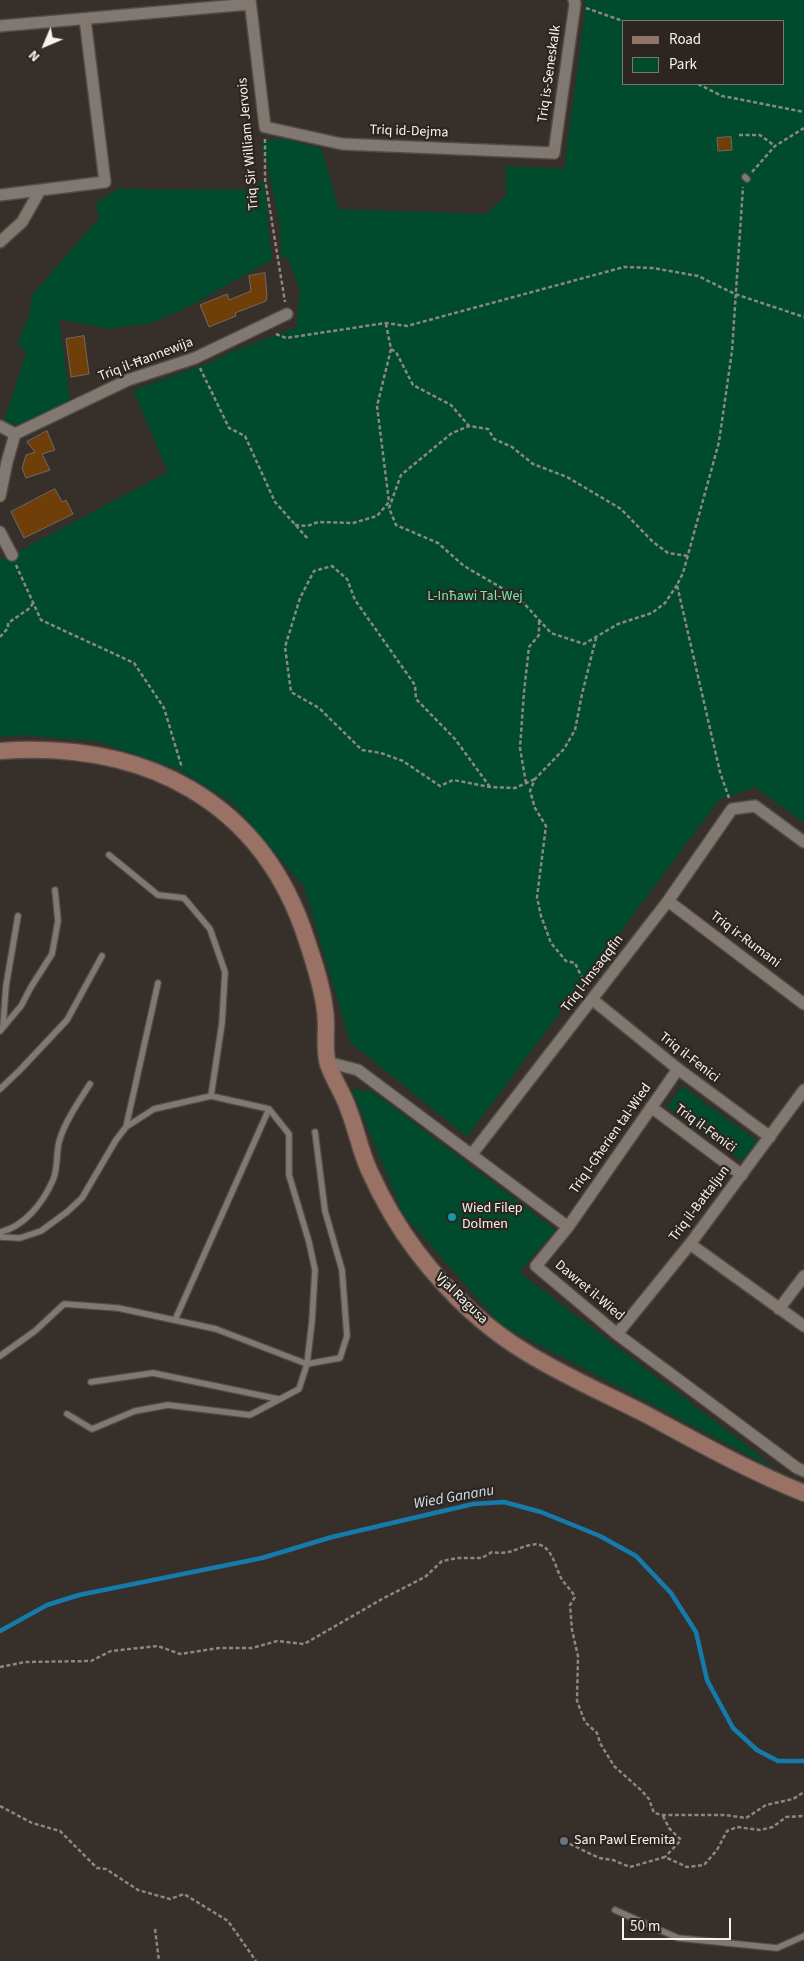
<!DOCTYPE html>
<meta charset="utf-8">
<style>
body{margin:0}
#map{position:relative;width:804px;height:1961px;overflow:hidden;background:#372f29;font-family:"Source Sans 3",sans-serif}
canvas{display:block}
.legend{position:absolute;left:622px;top:20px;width:162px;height:65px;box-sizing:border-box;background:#2c2520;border:1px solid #7d7772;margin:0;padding:6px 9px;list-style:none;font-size:15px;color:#f7f2ee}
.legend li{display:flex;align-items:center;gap:10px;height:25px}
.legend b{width:25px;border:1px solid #7d7772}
.north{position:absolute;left:20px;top:20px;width:50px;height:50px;-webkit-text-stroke:4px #2c2520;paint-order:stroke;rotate:225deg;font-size:14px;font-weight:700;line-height:20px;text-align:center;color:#f7f2ee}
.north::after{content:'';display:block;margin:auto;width:18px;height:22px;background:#f7f2ee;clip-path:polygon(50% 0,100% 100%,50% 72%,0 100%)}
.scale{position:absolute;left:622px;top:1918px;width:109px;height:22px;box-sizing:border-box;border:2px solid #f7f2ee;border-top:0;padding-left:6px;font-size:15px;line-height:18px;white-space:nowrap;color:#f7f2ee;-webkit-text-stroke:4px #2c2520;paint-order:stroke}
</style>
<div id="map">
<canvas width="804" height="1961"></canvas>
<ul class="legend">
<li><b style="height:6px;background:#997165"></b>Road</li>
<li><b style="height:14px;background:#004b2d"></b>Park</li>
</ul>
<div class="north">N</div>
<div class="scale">50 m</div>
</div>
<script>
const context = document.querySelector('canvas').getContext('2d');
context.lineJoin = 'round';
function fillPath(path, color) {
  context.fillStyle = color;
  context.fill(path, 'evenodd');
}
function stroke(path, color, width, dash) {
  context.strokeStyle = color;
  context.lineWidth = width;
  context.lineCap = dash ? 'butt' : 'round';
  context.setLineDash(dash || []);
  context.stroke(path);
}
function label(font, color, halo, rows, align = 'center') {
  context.font = font + ' "Source Sans 3",sans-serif';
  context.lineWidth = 4.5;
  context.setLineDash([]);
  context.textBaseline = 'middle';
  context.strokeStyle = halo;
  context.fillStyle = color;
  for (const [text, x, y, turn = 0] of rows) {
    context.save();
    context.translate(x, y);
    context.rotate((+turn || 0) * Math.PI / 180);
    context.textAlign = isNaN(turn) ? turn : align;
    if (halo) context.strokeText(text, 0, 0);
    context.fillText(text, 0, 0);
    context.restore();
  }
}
fillPath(new Path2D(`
 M584,0h220v823l-49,-36 -36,13 -252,337 -117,-95 -46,-155 -71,-84 -56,-34 -81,-28 -75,-6 -21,2v-181l2,4 166,-88 -35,-82 81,-29 19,-10 63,-23 4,-39 -13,-32h-6l-1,-33 -18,-82 18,-4 41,10 18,61 147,5 20,-18v-30l58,3 21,-156zM623,21h160v63h-160z
 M264,182l8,78 -84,47 -36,16 -44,6 -49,-10 11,81 -34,21 -18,4 -14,-4 22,-68 -9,-10 12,-27 3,-21 67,-77 -3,-15 22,-14 127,1z
 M682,1086l75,55 -15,20 -75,-54z
 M352,1089l21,3 183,138 -37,42 235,179 19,17 -272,-143 -98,-111z`), '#004b2d');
stroke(new Path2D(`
 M0,1631l47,-26 32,-10 183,-37 70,-21 141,-33 31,-2 37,10 59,24 36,20 35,37 25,39 11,48 26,48 24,22 21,11h26`), '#157bad', 4.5);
const building = new Path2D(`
 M731,137l1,13 -14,1 -1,-13z
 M265,273l2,22 -1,6 -31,12 1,3 -27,11 -9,-22 27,-11 2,6 22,-9 -2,-15z
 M84,336l5,38 -18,3 -5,-38z
 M47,431l8,19 -13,4 8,16 -24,8 -4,-10 4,-13 9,-3 -8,-10z
 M55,489l7,13 4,-2 7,14 -49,24 -13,-26z`);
fillPath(building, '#703f09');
stroke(building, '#716962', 1);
const service = new Path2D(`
 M745,177l2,2
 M109,855l49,40 26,3 26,31 15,43 -3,51 -11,73
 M3,1026l3,-40 12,-70
 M0,1031l21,-25 10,-19 21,-33 6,-33 -3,-31
 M0,1089l20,-19 47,-50 35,-64
 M126,1127l28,-18 57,-13 58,13 20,25v41l20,67 6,28 -3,51 -5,43 33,-6 7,-22 -5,-66 -17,-59 -10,-79
 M0,1232c24,-5 43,-29 53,-52 5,-11 3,-26 6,-38 5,-19 20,-41 31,-58
 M0,1237l20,1 21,-7 26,-19 15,-14 34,-58 10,-13 32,-144
 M175,1320l94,-211
 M0,1356l35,-25 29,-27 54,4 98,21 91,35 -8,25 -49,26 -82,-10 -33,6 -43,18 -25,-15
 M91,1382l62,-9 125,26
 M615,1910l63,28 99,10 27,-12`);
const minor = new Path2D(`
 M250,0l15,127 77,17 212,9 21,-149 -1,-4
 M0,26l250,-22
 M0,195l105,-13 -20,-163
 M0,242l22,-20 17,-30
 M0,426l15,8
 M15,434l113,-54 67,-22 92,-44
 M0,496l7,-34 8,-28
 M0,532l12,23
 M668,901l136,103
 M593,1000l85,69 92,68
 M327,1062l31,8 210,157 -32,39 81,68 180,134 7,3
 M651,1107l91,68
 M472,1154l196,-253 64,-92 23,-3 49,36
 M568,1227l110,-158
 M690,1244l114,82
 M779,1309l25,-33
 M617,1334l73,-90 114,-154`);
const secondary = new Path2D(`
 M0,751c143,-10 262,48 307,190 7,21 16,48 18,70 3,17 -2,37 3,53 5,15 15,29 20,44 8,20 12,42 21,62 13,29 29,57 48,82 30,39 68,76 110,101 39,24 81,42 122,63 50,27 102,56 155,77`);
stroke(service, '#524c47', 8);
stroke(minor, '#524c47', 14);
stroke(secondary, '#524c47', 19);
stroke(new Path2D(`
 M586,8l37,13
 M698,84l24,12 82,16
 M739,135h21l15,11
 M265,139v40l20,123
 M752,172l23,-26 29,-18
 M276,334l10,4 100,-15 21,3 217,-59 29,1 45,8 37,18 69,23
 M391,349l5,3 17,33 38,20 18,21
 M200,368l29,60 16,8 30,66 33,37
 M295,525l12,1 11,-4 35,1 24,-7 12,-14 -12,-96 14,-57 -5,-25
 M16,565l25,55 93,43 30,45 18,60
 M677,585l-12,18 -13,10 -34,11 -34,20 -33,-11 -32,-35 -55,-32 -26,-23 -42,-18 -7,-17 12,-33 51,-42 17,-7 19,3 6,10 18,8 21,17 34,13 54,32 32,33 15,11 20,3
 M0,637l8,-9v-5l22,-15 3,-5
 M526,783l-6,-35 4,-56 5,-45 10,-12v-15
 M490,787l-35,-48 -39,-40 -1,-14 -60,-85 -8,-21 -15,-13 -18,5 -14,27 -15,49 6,45 28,16 43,42 19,3 22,8 37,25 13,-6 37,7 25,1 20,-9
 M729,798l-9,-26 -43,-187 6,-12 36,-131 13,-91 11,-164
 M588,983l-5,-3 -8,-17 -9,-2 -15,-18 -10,-27 -4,-19 9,-71 -11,-18 -5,-17 5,-12 29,-30 11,-19 7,-36 14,-56
 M0,1667l25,-5 66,-1 20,-10 47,-5 22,8 39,-6h33l25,-7 27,3 78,-45 43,-22 17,-16 16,-3h24l10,-6c18,3 22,-3 38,-7 21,-5 24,19 31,33 4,7 10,11 14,19l-5,8 2,25 6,26 -1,45 8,21 12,11 3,10 14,23 28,25 7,8 5,14 9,2h62l21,3 20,-13 27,-6 11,-7
 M0,1806l32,17 28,8 37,37 9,1 32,21 32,9 14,-5 44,27 28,40
 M663,1816l6,12 12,12 -16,17
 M564,1841l35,17 14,2 17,7 35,-10 22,10 17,-2 13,-15 10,-19 10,-4 23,3 13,-3 13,-10 18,-1
 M155,1929l4,32`), '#8d8781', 2.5, [4, 2.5]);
stroke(service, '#817872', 5.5);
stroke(minor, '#817872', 11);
stroke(secondary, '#997165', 16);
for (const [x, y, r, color] of [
 [452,1217,5,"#0f9aa8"],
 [564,1841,5,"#6b7280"]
]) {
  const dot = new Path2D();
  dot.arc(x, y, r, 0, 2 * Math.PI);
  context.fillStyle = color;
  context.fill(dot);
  stroke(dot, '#2c2520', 2);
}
label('14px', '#f7f2ee', '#2c2520', [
 ["Triq is-Seneskalk",550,74,-82],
 ["Triq id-Dejma",409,132,2],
 ["Triq Sir William Jervois",249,144,-95],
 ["Triq il-Ħannewija",146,360,-21],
 ["Triq ir-Rumani",745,940,37],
 ["Triq l-Imsaqqfin",593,974,-53],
 ["Triq il-Fenici",689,1058,38],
 ["Triq il-Feniċi",705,1129,36],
 ["Triq l-Għerien tal-Wied",611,1139,-55],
 ["Triq il-Battaljun",700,1204,-53],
 ["Dawret il-Wied",589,1291,40],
 ["Vjal Ragusa",461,1299,44]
]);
label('14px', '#71eeae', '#2c2520', [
 ["L-Inħawi Tal-Wej",475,597]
]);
label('14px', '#f7f2ee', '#2c2520', [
 ["Wied Filep",462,1209],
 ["Dolmen",462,1225],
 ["San Pawl Eremita",574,1841]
], 'left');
label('italic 15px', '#cce1ee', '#2c2520', [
 ["Wied Gananu",454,1498,-10]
]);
</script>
